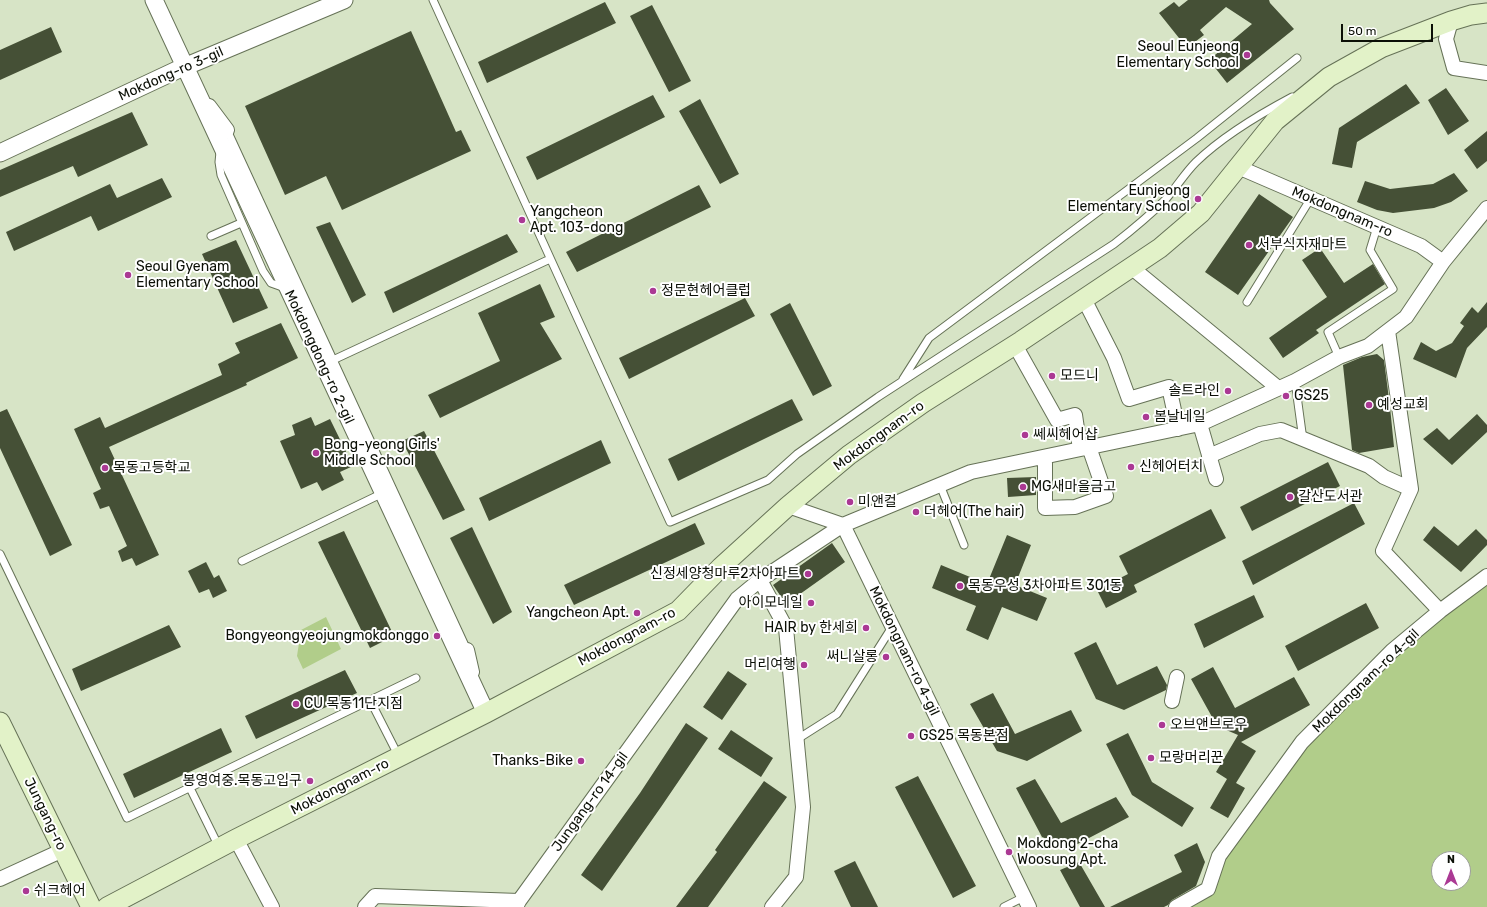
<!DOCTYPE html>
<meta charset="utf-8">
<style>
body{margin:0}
#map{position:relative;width:1487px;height:907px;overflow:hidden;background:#d7e4c6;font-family:Rubik,sans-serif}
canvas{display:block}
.north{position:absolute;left:1431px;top:851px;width:40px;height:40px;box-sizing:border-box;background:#fff;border:1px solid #9d9f9b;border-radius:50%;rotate:0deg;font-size:11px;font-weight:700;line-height:16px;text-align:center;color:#0b0f06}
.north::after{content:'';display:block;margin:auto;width:14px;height:18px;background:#ab3994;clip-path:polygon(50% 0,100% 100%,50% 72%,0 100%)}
.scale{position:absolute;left:1341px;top:24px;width:92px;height:18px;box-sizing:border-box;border:2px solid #0b0f06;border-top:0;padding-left:5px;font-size:12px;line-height:14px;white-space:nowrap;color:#0b0f06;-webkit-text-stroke:3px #fff;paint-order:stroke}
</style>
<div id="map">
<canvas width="1487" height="907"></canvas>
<div class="north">N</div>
<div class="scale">50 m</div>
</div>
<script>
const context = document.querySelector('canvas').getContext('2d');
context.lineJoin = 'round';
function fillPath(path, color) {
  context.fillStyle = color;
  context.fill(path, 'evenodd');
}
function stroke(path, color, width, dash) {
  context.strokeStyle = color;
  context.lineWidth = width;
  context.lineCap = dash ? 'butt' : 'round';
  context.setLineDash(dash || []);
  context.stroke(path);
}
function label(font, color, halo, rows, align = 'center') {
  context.font = font + ' Rubik,"Noto Sans KR",sans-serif';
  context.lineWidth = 4;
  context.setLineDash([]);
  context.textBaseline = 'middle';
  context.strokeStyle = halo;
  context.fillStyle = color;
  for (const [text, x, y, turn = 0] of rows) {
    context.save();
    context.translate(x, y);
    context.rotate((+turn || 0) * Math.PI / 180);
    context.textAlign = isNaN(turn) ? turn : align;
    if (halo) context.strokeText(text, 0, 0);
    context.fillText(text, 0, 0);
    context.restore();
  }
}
fillPath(new Path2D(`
 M1487,579v328h-311l32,-18 11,-33 83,-114 90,-91zM1439,859h24v24h-24z
 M326,617l15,32 -38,20 -6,-13 4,-26z`), '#b1cd8a');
fillPath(new Path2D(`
 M1188,0h81l1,3 24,26 -67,54 -18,-23 43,-36 -26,-17 -26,23 4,5 -17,13 -28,-35 15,-11 5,5z
 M605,2l11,21 -129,60 -9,-21z
 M652,5l39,76 -22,11 -39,-76z
 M51,27l11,25 -62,28v-30z
 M411,31l45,101 5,-2 10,21 -129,59 -16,-34 -41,19 -40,-89z
 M1406,84l14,19 -63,39 -5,26 -20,-4 7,-36z
 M1446,88l23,33 -21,14 -20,-35z
 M653,95l12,22 -128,63 -11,-23z
 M700,99l39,75 -19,10 -41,-73z
 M132,112l16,33 -70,32 -5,-11 -73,31v-27z
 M1487,131v30l-10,8 -13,-19z
 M1454,173l14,18 -17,11 -17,6 -41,5 -16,-3 -20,-8 8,-21 25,8 43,-5z
 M162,178l10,19 -74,34 -7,-15 -77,35 -8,-19 104,-48 7,14z
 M699,185l12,22 -134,65 -11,-20z
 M1259,194l34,23 -55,78 -33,-23z
 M330,222l36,73 -14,8 -36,-76z
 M507,234l11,18 -125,61 -9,-21z
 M236,240l32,68 -35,15 -31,-69z
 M1320,248l24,35 29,-19 12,20 -69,46 3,3 -36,25 -14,-20 58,-41 -25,-37z
 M540,284l15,33 -15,6 22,36 -122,59 -12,-23 72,-34 -22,-48z
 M745,298l10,18 -126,63 -10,-21z
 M1487,302v25l-20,21 -11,30 -43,-19 8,-17 15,9 16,-8 12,-17 -4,-3 12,-16 6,6z
 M790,303l42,83 -19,10 -43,-82z
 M281,323l17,35 -52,25 1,2 -138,62 50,108 -23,11 -4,-8 -10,4 -4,-11 9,-5 -18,-40 -9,3 -7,-16 8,-4 -27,-60 26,-12 5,11 117,-53 -4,-11 22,-11 -5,-10z
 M1377,354l7,6 6,47 4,40 -35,6 -7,-3 -9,-85 19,-8z
 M792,399l11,21 -125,61 -10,-22z
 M7,409l65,136 -22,11 -50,-108v-36z
 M1477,414l10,11v7l-35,33 -29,-26 14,-11 12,12z
 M311,417l4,9 15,-7 23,47 -13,6 4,8 -22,11 -5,-9 -16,7 -21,-48 15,-6 -3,-10z
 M424,431l41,79 -22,10 -41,-79z
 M601,440l10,23 -122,58 -10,-23z
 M1328,462l12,24 -88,45 -12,-24z
 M1036,477v18l-28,2 -1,-19z
 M1354,503l11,21 -112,61 -11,-24z
 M1211,509l15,29 -92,47 3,7 -31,16 -9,-18 31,-16 -9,-18z
 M695,523l10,21 -131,61 -10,-20z
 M1434,526l24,20 18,-17 11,11v5l-26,27 -38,-32z
 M472,527l40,85 -19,12 -43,-86z
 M344,531l50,105 -24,12 -52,-106z
 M1007,535l24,10 -16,40 32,13 -10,23 -35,-14 -14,33 -22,-10 10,-24 -44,-18 9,-23 46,19z
 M832,543l13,19 -59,42 -13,-19z
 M206,562l8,16 5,-3 8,16 -14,7 -4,-9 -10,4 -11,-22z
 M1254,595l10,22 -60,31 -10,-24z
 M1366,603l13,25 -81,43 -13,-25z
 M169,625l12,22 -100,44 -9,-22z
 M1096,642l21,43 40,-19 10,19 -1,5 -42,20 -28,-11 -22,-46z
 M1213,667l22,41 59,-31 16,28 -69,37 15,9 -20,32 9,5 -17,30 -18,-10 17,-29 -11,-7 22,-37 -21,-9 -26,-47z
 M345,670l12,23 -101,46 -11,-23z
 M728,671l19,13 -25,36 -19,-13z
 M993,693l22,41 56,-24 11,21 -55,30 -30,-10 -27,-47z
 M686,723l22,15 -47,69 -59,84 -21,-16 59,-82z
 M221,728l11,24 -98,46 -11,-24z
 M731,730l42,28 -12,19 -43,-28z
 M1128,733l24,49 42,26 -12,19 -50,-32 -26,-51z
 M918,776l58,110 -23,12 -58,-111z
 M1035,779l26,44 55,-26 13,20 -59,31 -28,-11 -26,-49z
 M764,781l23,16 -79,110h-32l41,-55 -2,-2z
 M1197,843l8,19 -9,24 -24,14 -4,5 -4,2h-54l72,-35 -8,-17z
 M855,861l23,46h-27l-17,-36z
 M1079,862l26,45h-25l-20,-37z`), '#455036');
const service = new Path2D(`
 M433,0l237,522 98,-42 29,-26 81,-57 236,-153c18,-14 35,-28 51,-44 11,-12 19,-26 31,-38 26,-25 64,-48 96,-65
 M227,130l240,520
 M220,152l-1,10 2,13 42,96 8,12 14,5
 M211,236l30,-13
 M1247,302l64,-104
 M1339,357l-11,-25 65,-43 -23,-39 7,-23
 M333,360l217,-101
 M903,379l26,-41 268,-200 100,-80
 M1295,381l8,59
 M940,485l24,60
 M0,554l127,264 289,-140
 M242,561l141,-68
 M370,700l29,57
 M796,740l41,-26 55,-87
 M190,788l29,59
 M1004,907l20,-10`);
const minor = new Path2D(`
 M1451,21l-5,18 8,29 33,5
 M209,106l18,24
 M1238,167l183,79 22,16
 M1131,267l147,121
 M1084,299l30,59 15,41 40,-12 9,42
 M1388,331l23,158
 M1015,345l42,75 18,-5 5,34
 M1200,424l16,55
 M1045,457v51l30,-1 31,-11 -17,-49
 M788,506l55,19 186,382
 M760,580l26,48 17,179 -7,70 -24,30
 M1440,611l47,-35
 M467,650l5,22
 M1172,701l5,-24
 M236,839l36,68
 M0,879l63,-29
 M365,907l10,-11 144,5
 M516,907l3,-6 218,-302 23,-19 83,-55 128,-53 229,-48 95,-43 44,-24 29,-11 38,-29 37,-55 44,-54
 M1176,907l32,-18 11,-33 83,-114 90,-91 48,-40 -57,-60 28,-62 -27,-12 -15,-11 -88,-36 -21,4 -51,22`);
const tertiary = new Path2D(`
 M154,0l332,713
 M0,153l177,-83 167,-70`);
const secondary = new Path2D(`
 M0,722l91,185
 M107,907l129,-68 250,-126 192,-102 43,-44 67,-61 61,-51 74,-52 98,-62 139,-93 41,-35 74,-92 54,-44 52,-29 70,-27 20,-6 16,-2`);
stroke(service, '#667257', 9);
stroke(minor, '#667257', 16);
stroke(tertiary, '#667257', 19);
stroke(secondary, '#667257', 21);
stroke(service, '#fff', 7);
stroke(minor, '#fff', 14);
stroke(tertiary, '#fff', 17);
stroke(secondary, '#e2f2c8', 19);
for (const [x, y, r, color] of [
 [1247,55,4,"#ab3994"],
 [1198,199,4,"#ab3994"],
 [522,220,4,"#ab3994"],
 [1249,245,4,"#ab3994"],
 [128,275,4,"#ab3994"],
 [653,291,4,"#ab3994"],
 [1052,376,4,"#ab3994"],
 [1228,391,4,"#ab3994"],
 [1286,396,4,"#ab3994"],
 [1369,405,4,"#ab3994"],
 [1146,417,4,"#ab3994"],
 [1025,435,4,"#ab3994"],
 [316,453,4,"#ab3994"],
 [1131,467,4,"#ab3994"],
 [105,468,4,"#ab3994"],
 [1023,487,4,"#ab3994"],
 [1290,497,4,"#ab3994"],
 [850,502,4,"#ab3994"],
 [916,512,4,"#ab3994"],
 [808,574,4,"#ab3994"],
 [960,586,4,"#ab3994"],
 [811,603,4,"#ab3994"],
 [637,613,4,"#ab3994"],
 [866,628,4,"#ab3994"],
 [437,636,4,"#ab3994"],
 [886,657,4,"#ab3994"],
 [804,665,4,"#ab3994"],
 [296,704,4,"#ab3994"],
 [1162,725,4,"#ab3994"],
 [911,736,4,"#ab3994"],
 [1151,758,4,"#ab3994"],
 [581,761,4,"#ab3994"],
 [310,781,4,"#ab3994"],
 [1009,852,4,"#ab3994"],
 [26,891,4,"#ab3994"]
]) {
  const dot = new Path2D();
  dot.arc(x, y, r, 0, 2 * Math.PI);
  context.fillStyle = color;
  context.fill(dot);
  stroke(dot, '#fff', 1.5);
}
label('14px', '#0b0f06', '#fff', [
 ["Seoul Eunjeong",1239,47,"right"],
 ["Elementary School",1239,63,"right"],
 ["Eunjeong",1190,191,"right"],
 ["Elementary School",1190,207,"right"],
 ["Yangcheon",530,212],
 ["Apt. 103-dong",530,228],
 ["서부식자재마트",1257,245],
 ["Seoul Gyenam",136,267],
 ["Elementary School",136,283],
 ["정문현헤어클럽",661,291],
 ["모드니",1060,376],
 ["솔트라인",1220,391,"right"],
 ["GS25",1294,396],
 ["예성교회",1377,405],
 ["봄날네일",1154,417],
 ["쎄씨헤어샵",1033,435],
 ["Bong-yeong Girls'",324,445],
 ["Middle School",324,461],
 ["신헤어터치",1139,467],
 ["목동고등학교",113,468],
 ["MG새마을금고",1031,487],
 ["갈산도서관",1298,497],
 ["미앤컬",858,502],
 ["더헤어(The hair)",924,512],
 ["신정세양청마루2차아파트",800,574,"right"],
 ["목동우성 3차아파트 301동",968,586],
 ["아이모네일",803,603,"right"],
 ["Yangcheon Apt.",629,613,"right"],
 ["HAIR by 한세희",858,628,"right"],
 ["Bongyeongyeojungmokdonggo",429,636,"right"],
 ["써니살롱",878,657,"right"],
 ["머리여행",796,665,"right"],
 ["CU 목동11단지점",304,704],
 ["오브앤브로우",1170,725],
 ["GS25 목동본점",919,736],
 ["모랑머리꾼",1159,758],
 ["Thanks-Bike",573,761,"right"],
 ["봉영여중.목동고입구",302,781,"right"],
 ["Mokdong 2-cha",1017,844],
 ["Woosung Apt.",1017,860],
 ["쉬크헤어",34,891]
], 'left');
label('14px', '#0b0f06', '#fff', [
 ["Mokdong-ro 3-gil",171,74,-24],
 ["Mokdongnam-ro",1342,212,23],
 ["Mokdongdong-ro 2-gil",319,357,65],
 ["Mokdongnam-ro",879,436,-36],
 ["Mokdongnam-ro",627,637,-28],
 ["Mokdongnam-ro 4-gil",904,651,64],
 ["Mokdongnam-ro 4-gil",1366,681,-44],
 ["Mokdongnam-ro",340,787,-27],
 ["Jungang-ro 14-gil",590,802,-54],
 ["Jungang-ro",45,814,64]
]);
</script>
